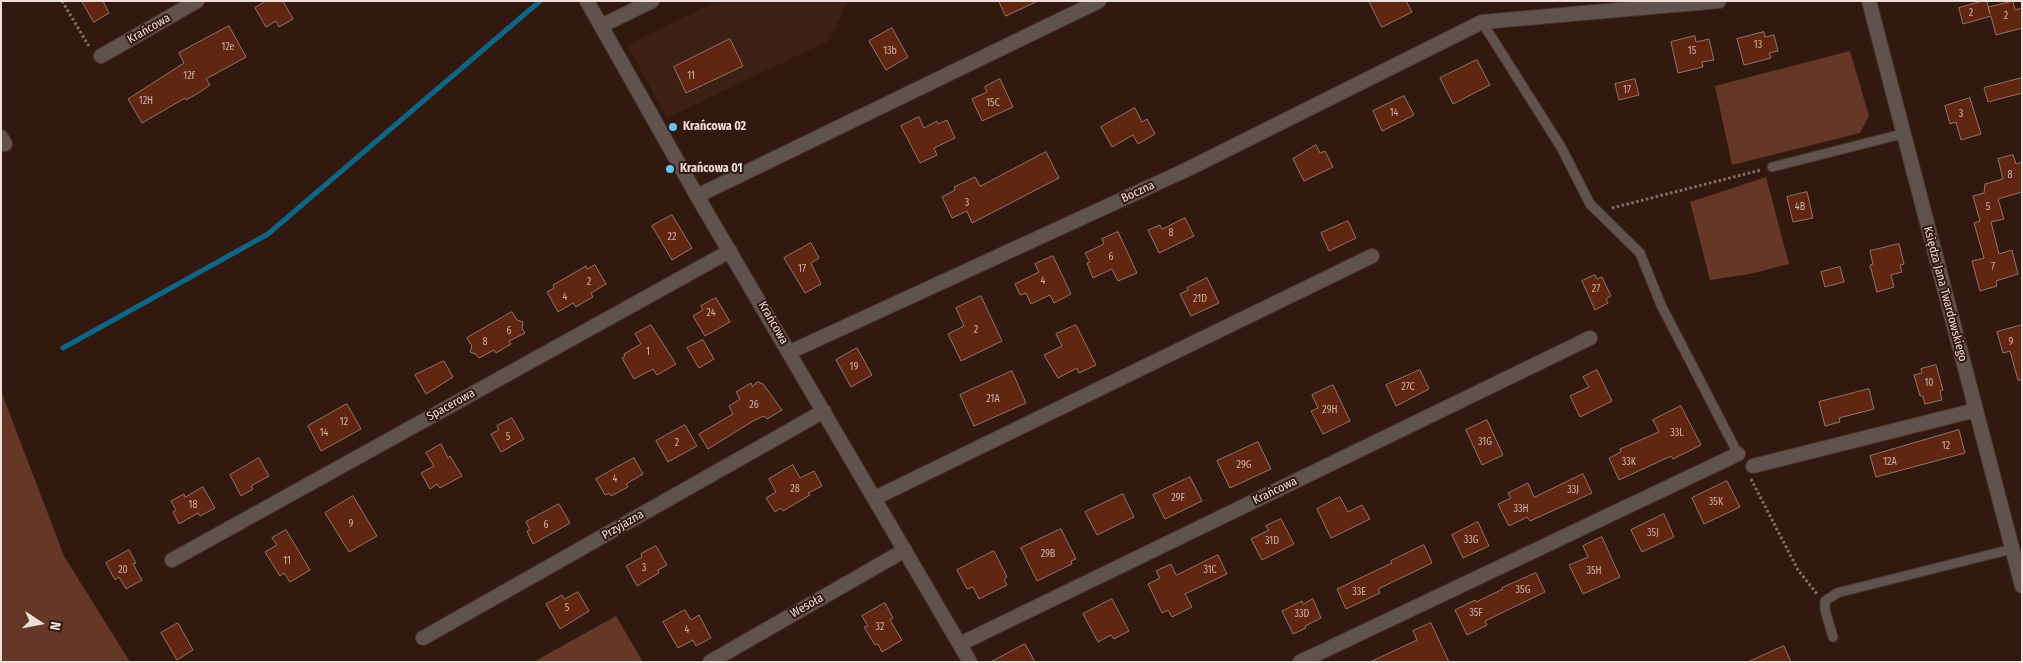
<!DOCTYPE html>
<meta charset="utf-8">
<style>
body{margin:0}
#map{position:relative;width:2023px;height:663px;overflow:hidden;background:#311910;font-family:"Fira Sans Condensed",sans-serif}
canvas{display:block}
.frame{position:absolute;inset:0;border:2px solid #f0ded8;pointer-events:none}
.north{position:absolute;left:15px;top:598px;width:50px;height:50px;-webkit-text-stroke:4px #311910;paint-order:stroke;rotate:101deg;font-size:14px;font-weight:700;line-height:20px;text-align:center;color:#f0ded8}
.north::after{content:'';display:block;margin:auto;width:18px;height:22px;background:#f0ded8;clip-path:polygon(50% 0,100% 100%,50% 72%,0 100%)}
</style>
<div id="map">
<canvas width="2023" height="663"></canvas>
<div class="frame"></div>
<div class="north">N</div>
</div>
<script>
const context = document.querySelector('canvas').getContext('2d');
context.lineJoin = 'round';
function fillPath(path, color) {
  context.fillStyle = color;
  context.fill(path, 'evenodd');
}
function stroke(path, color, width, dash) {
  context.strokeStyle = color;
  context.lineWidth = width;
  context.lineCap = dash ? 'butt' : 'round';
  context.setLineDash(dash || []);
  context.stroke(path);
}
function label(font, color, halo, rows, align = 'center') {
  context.font = font + ' "Fira Sans Condensed",sans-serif';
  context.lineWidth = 4;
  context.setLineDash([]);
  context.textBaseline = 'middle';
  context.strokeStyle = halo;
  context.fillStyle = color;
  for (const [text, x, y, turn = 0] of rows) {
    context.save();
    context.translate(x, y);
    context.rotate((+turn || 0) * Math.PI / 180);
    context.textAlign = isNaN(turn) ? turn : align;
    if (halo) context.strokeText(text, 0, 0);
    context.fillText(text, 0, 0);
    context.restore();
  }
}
fillPath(new Path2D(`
 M718,1h130l-18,39 -163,78 -40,-73z`), '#3e1f14');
fillPath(new Path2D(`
 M1850,51l19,65 -9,17 -128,32 -17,-79z
 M1766,177l23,87 -39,10 -40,6 -20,-78z
 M1,391l63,165 66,106h-129z
 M616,616l27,46h-108v-1z`), '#653727');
stroke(new Path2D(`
 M63,348l205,-114 272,-233`), '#0d6685', 5);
const building = new Path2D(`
 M82,1h21l6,12 -15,9z
 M266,1h17l10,18 -14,8 -3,-6 -10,6 -11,-19z
 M999,1h39l-32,15z
 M1369,1h37l6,11 -30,15z
 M1983,1h4l3,13 -2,-7 25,-6 2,9 7,-2v20l-26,7 -5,-19 -28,8 -4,-16z
 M229,26l17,31 -40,22 4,6 -10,7 -14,8 -1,-2 -43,25 -14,-24 56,-36 -5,-10z
 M892,28l16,29 -22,13 -17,-29z
 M1764,32l1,5 9,-2 4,16 -9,2 2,5 -27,7 -7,-26z
 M1695,36l1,6 13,-3 5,21 -12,2 1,5 -25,6 -7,-31z
 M730,39l13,27 -57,27 -12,-26z
 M1477,60l13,25 -37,19 -13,-26z
 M2022,78v15l-34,9 -4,-14z
 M1000,79l13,28 -31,14 -10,-22 15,-7 -2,-5z
 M1635,79l4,16 -20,5 -4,-16z
 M1404,96l10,19 -32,16 -9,-20z
 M1970,98l11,36 -20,6 -5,-18 -6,2 -5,-18z
 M1135,108l7,14 5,-3 8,15 -17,10 -5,-9 -21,12 -11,-20z
 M919,117l5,11 13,-7 1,3 9,-4 8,18 -21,10 3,7 -17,8 -19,-37z
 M1316,145l4,8 5,-2 8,16 -29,14 -11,-22z
 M1046,152l13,26 -87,45 -5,-12 -15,7 -10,-21 13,-7 -1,-3 21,-10 5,9z
 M2013,155l3,9 6,-2v30l-24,7 6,20 -13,3 8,32 13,-4 6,24 -22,7 1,5 -17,5 -8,-30 12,-3 -10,-35 6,-2 -7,-25 11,-3 1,-9 18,-5 -5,-20z
 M1807,192l6,26 -20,4 -6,-25z
 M672,215l20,33 -20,12 -20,-34z
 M1185,218l9,18 -35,17 -11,-23 12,-5 2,4z
 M1348,221l8,17 -27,13 -8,-18z
 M1118,232l19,41 -19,8 -6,-12 -19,9 -6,-15 3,-1 -5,-9 19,-9 -2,-5z
 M811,243l8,15 -8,5 10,21 -16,9 -21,-35z
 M1899,244l5,20 -4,1 2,7 -11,3 3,12 -17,5 -7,-27 3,-1 -3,-13z
 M1053,256l18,38 -17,9 -4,-8 -19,9 -5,-11 -6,2 -5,-11 24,-12 -4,-8z
 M595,265l11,19 -15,9 2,4 -9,5 -8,5 -3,-4 -15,9 -11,-20 7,-4 -1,-3 33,-19 1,3z
 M1840,267l4,15 -19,5 -4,-15z
 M1595,275l2,4 5,-2 9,19 -5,3 2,4 -13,7 -13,-29z
 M1207,278l12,25 -28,13 -11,-22 8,-4 -1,-2z
 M981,296l21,45 -41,20 -13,-27 16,-8 -8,-18z
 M716,298l14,24 -25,14 -12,-20 10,-6 -2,-4z
 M512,312l5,8 6,2 -1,6 3,5 -16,8 2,3 -15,9 -2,-3 -15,8 -3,-4 -6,-2 2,-6 -5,-8z
 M651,325l25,39 -19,11 -4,-6 -19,10 -12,-21 3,-2 -1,-2 17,-10 -6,-10z
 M1076,325l20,40 -17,8 -2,-5 -19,10 -14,-23 18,-9 -6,-12z
 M2022,325v55h-4l-8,-29 -7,2 -6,-21z
 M703,340l11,19 -15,9 -12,-20z
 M857,348l15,27 -21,12 -15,-27z
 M444,361l9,16 -27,17 -11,-19z
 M1936,365l7,25 -3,1 2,9 -17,4 -2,-8h-3l-6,-21 8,-2 -1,-4z
 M1420,370l9,19 -33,17 -10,-21z
 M1597,370l15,31 -32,16 -10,-21 19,-9 -6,-10z
 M1012,371l14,32 -52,23 -14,-31z
 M758,382l5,2 19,26 -15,9 -3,-3 -11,5 -45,28 -9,-15 34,-20 -4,-8 11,-7 -4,-7 15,-9 1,3z
 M1333,385l17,36 -27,13 -12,-23 7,-3 -6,-13z
 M1869,389l5,20 -35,9 1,4 -15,4 -6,-24z
 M347,404l14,25 -40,22 -13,-25z
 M1681,406l20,39 -28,14 -2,-3 -52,24 -10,-22 12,-6 -1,-3 39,-17 -6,-12z
 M512,418l12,21 -23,13 -10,-18 8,-4 -2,-4z
 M1487,420l16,35 -21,10 -16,-35z
 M685,425l12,21 -29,16 -12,-21z
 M1959,430l6,23 -89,24 -6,-21z
 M1258,442l13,27 -41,19 -13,-27z
 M441,444l7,14 2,-2 12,20 -22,12 -3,-4 -7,5 -9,-16 13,-7 -8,-13z
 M259,458l10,18 -18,10 2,3 -12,7 -11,-21z
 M634,458l9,16 -17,10 2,3 -17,9 -2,-3 -4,2 -9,-16z
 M793,465l7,13 14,-7 8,15 -14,7 2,2 -27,16 -2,-3 -6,4 -9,-14 10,-6 -7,-13z
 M1583,474l9,19 -62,28 -3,-4 -18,9 -11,-22 13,-6 -3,-5 20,-10 6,14z
 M1190,477l12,24 -37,18 -12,-24z
 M1727,481l13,26 -36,17 -12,-26z
 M203,487l12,21 -15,8 -2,-3 -19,11 -6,-12 3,-2 -5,-9 13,-7 1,3z
 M1123,494l11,23 -37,18 -12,-23z
 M353,496l24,40 -28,16 -24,-39z
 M1340,497l8,15 14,-7 8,14 -39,19 -14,-29z
 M559,504l11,19 -37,21 -6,-13 3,-1 -4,-8z
 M1664,514l10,23 -32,15 -11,-22z
 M1281,519l13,25 -32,16 -11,-21 18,-9 -3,-4z
 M1478,522l11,24 -26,12 -11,-23z
 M1061,529l15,30 -5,2 1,3 -35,17 -16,-33z
 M286,530l24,40 -20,12 -6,-9 -4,3 -15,-24 12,-7 -5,-7z
 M1602,537l18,40 -37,17 -14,-29 19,-8 -5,-11z
 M1424,545l8,18 -54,26 2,4 -34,16 -9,-20 55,-26 -1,-2z
 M656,546l11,19 -9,5 1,3 -22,13 -11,-20 16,-9 -1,-3z
 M129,550l7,13 -3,1 9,16 -16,9 -7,-12 -4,3 -9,-17z
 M994,551l13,26 -3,2 3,6 -28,14 -6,-12 -6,2 -10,-19z
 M1218,555l9,19 -42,20 7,13 -20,10 -4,-7 -6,3 -14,-29 12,-6 -4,-7 15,-7 5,11z
 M1536,573l9,19 -60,29 2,4 -20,10 -12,-25 20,-10 1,2 27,-13 -1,-1z
 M578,592l11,19 -29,18 -14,-25 16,-9 2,4z
 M1112,599l17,32 -15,8 -3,-4 -13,7 -15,-28z
 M1313,599l8,19 -16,8 1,2 -13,6 -11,-23 20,-10 1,3z
 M885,603l8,15 -3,2 12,20 -20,12 -4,-8 -3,1 -11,-18 4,-1 -6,-10z
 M685,610l6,10 8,-5 12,23 -15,8 -3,-6 -15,8 -15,-26z
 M178,623l15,27 -16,10 -16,-27z
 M1431,623l18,39h-79l47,-22 -4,-9z
 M1025,644l10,18h-44z
 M1784,646l7,16h-43z`);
fillPath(building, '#602611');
stroke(building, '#927469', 1);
const service = new Path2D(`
 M1482,22l79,125 29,57 50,49 21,52 77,149
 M1772,167l130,-33
 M1833,637l-8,-27v-9l12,-8 175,-44`);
const minor = new Path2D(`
 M587,1l110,195 273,466
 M1869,1l153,585
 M601,26l51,-25
 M101,56l96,-55
 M1,137l4,7
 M697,196l402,-195
 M790,352l398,-183 294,-147 237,-21
 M1753,466l223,-56
 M875,498l497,-242
 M172,560l558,-309
 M423,638l401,-227
 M960,644l630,-306
 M710,662l195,-112
 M1300,662l438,-208`);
stroke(service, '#4c352c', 11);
stroke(minor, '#4c352c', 16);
stroke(new Path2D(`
 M62,1l28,47
 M1612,208l149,-38
 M1751,479l47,91 19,24`), '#846f67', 3, [2.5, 2.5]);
stroke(service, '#60534e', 9);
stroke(minor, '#60534e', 14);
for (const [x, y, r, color] of [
 [673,127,5,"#65c5ee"],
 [670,169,5,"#65c5ee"]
]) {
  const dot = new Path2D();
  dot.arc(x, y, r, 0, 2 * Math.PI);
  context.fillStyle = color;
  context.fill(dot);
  stroke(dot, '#311910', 2);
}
label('10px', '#ccb0a6', null, [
 ["2",1971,13],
 ["2",2006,16],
 ["13",1758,45],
 ["12e",228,47],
 ["13b",890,51],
 ["15",1692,51],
 ["12f",189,76],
 ["11",691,76],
 ["17",1627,90],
 ["12H",146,101],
 ["15C",993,103],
 ["14",1394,113],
 ["3",1961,114],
 ["8",2010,175],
 ["3",967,203],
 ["4B",1800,207],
 ["5",1988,207],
 ["8",1171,233],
 ["22",672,237],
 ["6",1111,257],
 ["7",1993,267],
 ["17",802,269],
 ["4",1043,281],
 ["2",589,282],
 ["27",1596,289],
 ["4",565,297],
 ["21D",1200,299],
 ["24",711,313],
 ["2",976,330],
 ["6",509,331],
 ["8",485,342],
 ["9",2011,342],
 ["1",648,352],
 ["19",854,367],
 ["10",1929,383],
 ["27C",1408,387],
 ["21A",993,399],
 ["26",754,405],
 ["29H",1330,410],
 ["12",344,422],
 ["14",324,433],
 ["33L",1677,433],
 ["5",508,437],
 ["31G",1485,442],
 ["2",677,443],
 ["12",1946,446],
 ["33K",1629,462],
 ["12A",1890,462],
 ["29G",1244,465],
 ["4",615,479],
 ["28",795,489],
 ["33J",1573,490],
 ["29F",1178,498],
 ["35K",1716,502],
 ["18",193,505],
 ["33H",1521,509],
 ["9",351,524],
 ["6",546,525],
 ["35J",1653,533],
 ["33G",1471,540],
 ["31D",1272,541],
 ["29B",1048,554],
 ["11",287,561],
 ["3",644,568],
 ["20",123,570],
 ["31C",1210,570],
 ["35H",1594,571],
 ["35G",1523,590],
 ["33E",1359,592],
 ["5",567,608],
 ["35F",1476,613],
 ["33D",1302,614],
 ["32",880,627],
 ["4",687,630]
]);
label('12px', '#f0ded8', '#311910', [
 ["Krańcowa",149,29,-30],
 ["Boczna",1138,192,-25],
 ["Księdza Jana Twardowskiego",1945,294,75],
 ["Krańcowa",773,323,60],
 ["Spacerowa",451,405,-29],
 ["Krańcowa",1275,491,-26],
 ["Przyjazna",623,525,-30],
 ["Wesoła",807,606,-30]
]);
label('bold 12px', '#f0ded8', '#311910', [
 ["Krańcowa 02",683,127],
 ["Krańcowa 01",680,169]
], 'left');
</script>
